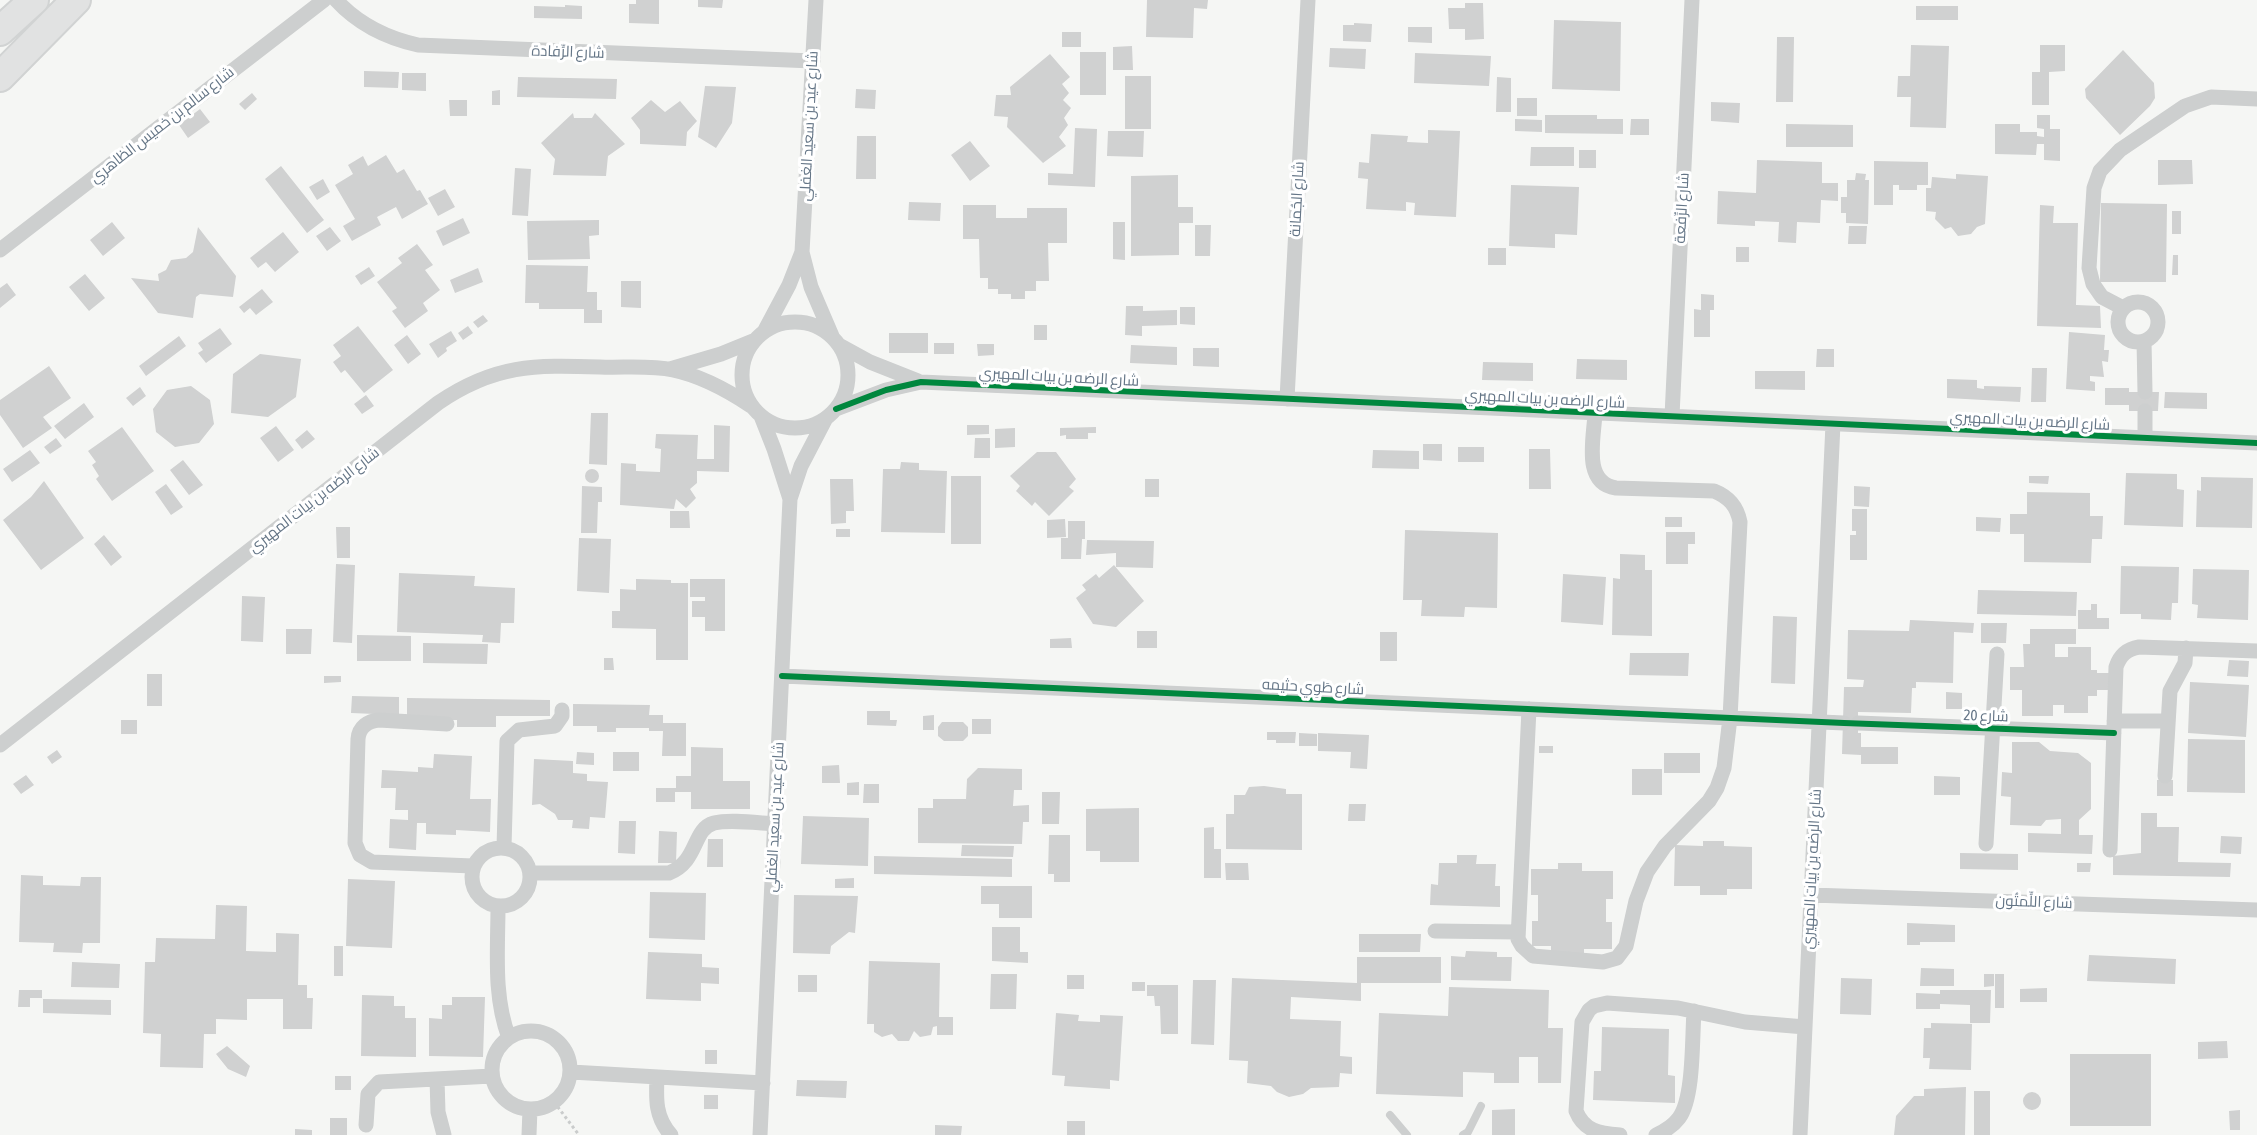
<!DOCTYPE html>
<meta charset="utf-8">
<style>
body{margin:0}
canvas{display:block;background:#f5f6f4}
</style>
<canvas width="2257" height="1135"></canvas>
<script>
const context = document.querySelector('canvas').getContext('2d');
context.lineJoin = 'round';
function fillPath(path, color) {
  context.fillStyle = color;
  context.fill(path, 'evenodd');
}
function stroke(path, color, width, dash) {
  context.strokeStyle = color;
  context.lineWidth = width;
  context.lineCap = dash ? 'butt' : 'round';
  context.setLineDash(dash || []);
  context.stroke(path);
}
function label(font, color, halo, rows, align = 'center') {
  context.font = font + ' "Asap Condensed",Cairo,sans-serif';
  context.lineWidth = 6;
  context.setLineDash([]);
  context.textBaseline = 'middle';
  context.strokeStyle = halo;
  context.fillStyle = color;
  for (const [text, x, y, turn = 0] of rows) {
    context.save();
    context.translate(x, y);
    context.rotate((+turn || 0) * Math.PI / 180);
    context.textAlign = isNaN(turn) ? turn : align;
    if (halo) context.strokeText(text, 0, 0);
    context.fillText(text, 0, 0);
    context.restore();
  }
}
fillPath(new Path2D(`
 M636,0h23v24l-30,-1v-19h7z
 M698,0h25l-1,8 -24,-1z
 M1147,0h61l-1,9 -13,-1 -1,30 -47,-1z
 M1465,3h18l1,36 -19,1v-11h-16l-1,-21h17z
 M565,5l17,1v13l-48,-1v-12l31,1z
 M1916,6h42v14h-42z
 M1554,20l67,2 -1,69 -68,-2z
 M1354,23l18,1 -1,18 -28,-1v-16h11z
 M1408,27h24v16l-24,-1z
 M1062,32h19v15h-19z
 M1777,37h17l-1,65h-17z
 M1911,45l38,1 -3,82 -36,-1 1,-30h-14l1,-21h12z
 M2040,45h25v26l-16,1v33h-17v-33h8z
 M1132,46l1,24h-20v-23z
 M1330,48l36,1 -1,20 -36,-2z
 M2123,50l31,33 1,15 -5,8 -30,29 -34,-37 -1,-9z
 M1080,52h26v43h-26z
 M1415,53l76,3 -2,30 -75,-3z
 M1050,54l20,23 -8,7 7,9 -6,7 8,8 -7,10 4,7 -9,12 7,9 -23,17 -36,-36 1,-10 -14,-1 2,-21h15l-1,-8z
 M364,71l35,1 -1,16 -34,-1z
 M402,73h24v18l-24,-1z
 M1125,76h26v53h-26z
 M518,77l99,2 -1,20 -99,-2z
 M1497,77l14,1v34h-15z
 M705,86l31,1 -4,36 -16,25 -18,-11z
 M856,89l20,1 -1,19 -20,-1z
 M500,90v15h-8v-14z
 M252,93l5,6 -12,11 -6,-6z
 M1517,98h20v18h-20z
 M449,100h18v16h-17z
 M651,100l14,12 15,-11 17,20 -10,11 -1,14 -46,-2v-14l-9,-12z
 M1711,102l29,1 -1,20 -28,-2z
 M200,109l10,13 -22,16 -9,-13z
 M573,113l1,5h18l3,-5 30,31 -17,12 -2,20 -53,-1 2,-16 -14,-16z
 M1545,115h52v4h26v15l-78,-1z
 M2037,115h13v14h10v32l-16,-1v-16h-7l-1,11 -41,-1v-30h25v8h17v4l7,1v-8l-7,-1z
 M1515,119l27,1v12l-27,-1z
 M1631,119h18v16h-19z
 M1786,124l67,1v22h-67z
 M1075,128l22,1 -2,58 -47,-2v-12l25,1z
 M1428,130l32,1 -4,86 -42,-2 1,-12 -9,-1v9l-40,-2 2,-30 -10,-1 1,-16 10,1 2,-29 37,2 -1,6 21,1z
 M1108,131h36l-1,26 -36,-1z
 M857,136h19v43h-20z
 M970,141l20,25 -20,15 -19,-26z
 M1531,147h43v19h-44z
 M1579,150h17v18h-17z
 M386,155l11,18 7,-4 13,22 3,-1 8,14 -26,15 -6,-12 -19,10 4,8 -29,16 -9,-15 12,-7 -20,-34 18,-11 -5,-9 15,-9 5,10z
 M1757,160l65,2v21h16v18l-17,-1 -1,23 -23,-1 -1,21 -18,-1 1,-20 -24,-1v5l-38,-2 1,-33 38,2z
 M2158,160h34l1,24 -35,1z
 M1874,161l54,1v23h-11v5h-18v-5h-6v20h-19z
 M281,166l43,54 -17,13 -42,-54z
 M515,168l16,1 -3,47 -16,-1z
 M1856,173l10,1 -1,6h4l-1,44 -22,-1v-10h-5v-16h6v-17h8z
 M1956,174l32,2 -3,48 -8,3 -6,7 -13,2 -7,-9 -6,2 -10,-10 1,-7 -10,-1v-23h5l1,-11 24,2z
 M1178,175v32h15v16h-14v32l-48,1v-80z
 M323,179l7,13 -13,8 -8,-13z
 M1511,185l68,2 -2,48 -22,-1v14l-46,-2z
 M445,189l10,18 -17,9 -10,-18z
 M909,202l32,1 -1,18 -32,-1z
 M2101,203l66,1 -1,78h-66z
 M963,205h33v13h31v-10h40v35h-19l1,38h-13v10h-11v8h-14v-5h-13v-5h-10v-11h-8l-1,-39h-16z
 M2040,205l14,1 -1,17h25l-2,82 24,1 1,22 -64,-2z
 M2172,211h9v23h-9z
 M463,218l7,15 -27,13 -7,-15z
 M599,220v15l-10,1 1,23 -62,1 -1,-39z
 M112,222l13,16 -22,18 -13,-16z
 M1113,222h12v38l-12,-1z
 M1195,225h16l-1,31h-15z
 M1849,226h18l-1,18h-18z
 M198,227l38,49 -3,21 -33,-3 -4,3 -3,21 -35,-5 -27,-35 28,3 -1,-7 8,-4 5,-10 15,-2 7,-6z
 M330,227l11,14 -14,10 -11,-15z
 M283,232l16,20 -24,20 -9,-10 -8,6 -8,-10z
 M417,244l16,21 -8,5 15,20 -17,13 5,8 -23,17 -13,-17 5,-3 -20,-26 25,-19 -4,-5z
 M1736,247h13v15h-13z
 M1488,248h18v17h-18z
 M2173,255h5v20h-6z
 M526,265l62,1 -1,26h10v18h5v13h-18v-14h-45v-6h-14z
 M369,267l6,9 -14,9 -6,-9z
 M478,268l5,14 -28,11 -5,-13z
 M85,274l20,24 -16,13 -20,-24z
 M621,281h20v27l-20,-1z
 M7,283l9,12 -16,13v-20z
 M262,289l11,13 -17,13 -6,-7 -6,5 -5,-6z
 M1701,294l13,1v15h-4v27h-16v-28l7,1z
 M1126,306h17v5l34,-1v15l-35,1v10l-17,-1z
 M1180,307h15v18l-15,-1z
 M483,315l5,6 -10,7 -5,-6z
 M1034,325h13v15h-13z
 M358,326l35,44 -29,23 -19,-23 -4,3 -8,-11 8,-6 -8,-11z
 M468,326l5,7 -10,7 -5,-7z
 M220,328l12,16 -26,19 -8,-10 5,-3 -5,-7z
 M451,331l6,10 -11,7 1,3 -9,7 -9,-14z
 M2069,332l36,3 -1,15h5l-1,12 -6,-1 2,16 -14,-1v5l5,1v9l-29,-2z
 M889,333h39v20h-39z
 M407,335l14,19 -13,10 -14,-19z
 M179,336l7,10 -40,30 -7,-10z
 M934,343h20v11h-20z
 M977,344h17v11l-16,1z
 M1131,345l46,2v18l-47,-2z
 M1193,348h26v19l-26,-1z
 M1817,349h17v18h-18z
 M260,354l41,5 -5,38 -28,20 -37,-4 2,-39z
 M1577,359l50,1v20l-51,-1z
 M1483,362l50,1v18l-51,-1z
 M49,366l22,32 -28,19 9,11 -29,20 -23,-33v-15z
 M2032,368h15l-1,34h-15z
 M1755,371h50v19l-50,-1z
 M1947,379l30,1v8l7,1v-3l37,1 -1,15 -73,-4z
 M191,386l19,14 4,24 -15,19 -24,4 -19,-15 -3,-23 14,-19z
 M140,387l6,9 -13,10 -7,-8z
 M2105,388h24v4h30l-1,19h-29v-6h-24z
 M2165,392l42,1v16l-43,-1z
 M366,395l8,11 -12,8 -8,-10z
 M84,403l10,14 -29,22 -11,-13z
 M591,413h17l-1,52 -18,-1z
 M714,425l16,1 -1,46 -32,-1v12l-7,6 6,9 -10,10 -10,-9 -2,10 -54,-4 1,-42 15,1v7l24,1 1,-23 -6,-1 1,-14 42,1 -1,24h17z
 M967,425h22v9l-22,1z
 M276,426l18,24 -16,12 -18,-24z
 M122,427l32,44 -42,30 -16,-22 3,-3 -7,-11 4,-3 -8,-11z
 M1096,427v6h-8v6h-22v-4l-6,1v-8z
 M1015,428v19l-20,1v-19z
 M307,430l8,9 -13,10 -7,-9z
 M56,438l6,8 -12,8 -6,-7z
 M975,438h15v20h-16z
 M1423,444h19v17l-19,-1z
 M1458,447h26v15h-26z
 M1529,449h21l1,40h-22z
 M30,450l10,13 -28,19 -9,-13z
 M1373,450l46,1v18l-47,-1z
 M1037,452h19l20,27 -7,8 5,4 -25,25 -14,-14 -3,4 -16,-15 4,-5 -10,-10z
 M183,460l20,25 -14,10 -19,-25z
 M901,462l18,1v7l28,1 -2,62 -64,-1 2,-63h17z
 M585 476a7 7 0 1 1 14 0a7 7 0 1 1-14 0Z
 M2126,473l51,1v15l7,1 -1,37 -59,-2z
 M951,476h30v68h-30z
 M2029,476h20l-1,8 -19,-1z
 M2201,477l52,1 -1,50 -56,-1 1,-37 4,1z
 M830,479h23l1,32h-8v12l-15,1z
 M1145,479h14v18h-14z
 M44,481l40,57 -43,32 -38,-50 28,-23z
 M166,484l17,23 -12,8 -16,-23z
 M582,486l20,1v15h-4l-1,31h-16z
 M1854,486l16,1 -1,20 -15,-1z
 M2027,492l63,1v23h13l-1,23h-10l-1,24 -67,-1v-28h-14v-20h17z
 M1852,509h15v51h-17v-25h6v-4h-4z
 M670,511h19l1,17h-20z
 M1665,517h17v10h-17z
 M1976,517l25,1 -1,14 -24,-1z
 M1065,519l1,18 -19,1v-18z
 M1068,521h17v18h-3l-1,20h-20v-21h7z
 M336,527h14v31h-13z
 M836,529h14v8h-14z
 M1405,530l93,3 -1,75 -32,-1 -1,10 -43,-1 1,-16h-19z
 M1666,532h29v12h-7v20h-22z
 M104,535l18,22 -11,9 -17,-22z
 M579,538l32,1 -2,54 -32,-2z
 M1087,540l67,1 -1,27 -37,-1v-14l-30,2z
 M1620,554l25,1v15h7v66l-40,-1 1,-57 7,1z
 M336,564l19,1 -3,78 -19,-1z
 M1114,565l30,36 -28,26 -23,-3 -17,-26 10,-8 -4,-5 14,-11 3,4z
 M2121,566l58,1 -1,36h-6l-1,17 -30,-1v-5h-21z
 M2193,569l56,1 -1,50 -51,-2 1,-13 -6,-1z
 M399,573l76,3 -1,10 41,2 -1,35h-13l-1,20 -18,-1 1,-7 -86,-3z
 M1563,574l43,3 -3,48 -42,-3z
 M636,579l35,1v3h17v77h-32v-31l-44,-1v-17h8v-22l16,1z
 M690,579h35v52h-20v-14h-13v-16h13v-4h-15z
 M1978,590l99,2 -1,24 -99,-2z
 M242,596l23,1 -2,45 -22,-1z
 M2091,604h6v14h12v11h-31v-19h13z
 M1773,616l24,1 -2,67 -24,-1z
 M1910,620l64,3 -1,10 -19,-1 -1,51 -37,-1v6h-4l-1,25 -53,-1v21h3v14h37v17h-37v-9l-19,-1 2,-67h19l1,-7 -17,-1 1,-49 61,1z
 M1981,623h26l-1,20h-25z
 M286,629h26l-1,25h-25z
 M2030,629h46v15h-21v13h13v-10h23v23h6v3h13v17h-13v6h-9v17h-24v-8h-11v11h-31v-26h-12v-23h14l-1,-23h7z
 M1137,631h20v17h-20z
 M1380,632h17v29h-17z
 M357,635l54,1v25h-54z
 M1071,638l1,10h-22v-9z
 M423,643l65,1 -1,20 -64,-1z
 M1630,653h59l-1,23 -59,-1z
 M604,658h9l1,12h-10z
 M2229,660l20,1 -1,16 -21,-1z
 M147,674h15v32h-15z
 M324,676h17v6l-17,1z
 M2190,682l59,3 -3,52 -58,-4z
 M1946,692l16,1v16h-16z
 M352,696l47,1v18l-48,-2z
 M407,698l143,2v16h-54v11h-39v-7h-50z
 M573,704l77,1 -1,10h14v8h23v33h-24l1,-25h-14v-3h-33v4h-19v-6h-24z
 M867,711h23v9h7l-1,6 -29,-1z
 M934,715v15h-11v-14z
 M972,719h19v15h-19z
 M121,720h16v14h-16z
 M942,722h21l5,5v9l-5,5h-19l-6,-5v-9z
 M1267,732h29l-1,11h-19v-3h-9z
 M1299,733l18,1v12h-18z
 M1318,733l51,2 -2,34 -17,-1 1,-16 -33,-1z
 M2188,739l57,1v53l-58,-1z
 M2012,742h27l11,9 28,2 13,10v46l-12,11v15h14l-1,19 -64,-2v-19l33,1v-15l-15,1 -5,6 -31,-1 1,-28 -10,-1 1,-24 10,1z
 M1539,746h14v7h-14z
 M691,747l32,1v33h27v28h-59v-17h-16v10h-19v-14h20v-12h15z
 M57,750l5,7 -10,7 -5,-7z
 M577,752l17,1v12l-18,-1z
 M613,752h26v19h-26z
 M1664,753h36v20h-36z
 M434,754l38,2 -2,43h21l-1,33 -34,-2v5l-30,-1v-11h-9l-1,27 -27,-2 1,-29 18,1v-10h-13l1,-22h-15l1,-18 36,2v-5l15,1z
 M534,759l39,2v12l14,1v7l21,1 -3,36 -15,-1 -1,12 -17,-1 1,-8h-15l-3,-6 -15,-10 -8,1z
 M839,765l1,18h-18v-17z
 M978,768l44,1v21h-8l-1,16 16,-1v17h-6l-1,22 -104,-1v-35h15v-9h33l1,-20z
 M1632,769h30v26h-30z
 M26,775l8,10 -13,9 -8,-10z
 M1934,776l26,1v18h-26z
 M2157,780h16v16h-16z
 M859,782v13h-12v-12z
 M864,784h15v19h-16z
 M1264,786l22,3v5h16v56l-76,-1v-35h8v-19h11l4,-8z
 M1042,792h18l-1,32h-17z
 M1349,804h17l-1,17h-17z
 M1139,808v54h-39v-11h-14v-42z
 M2141,813h16v14h22l-1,35 53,1 -1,14 -117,-2v-19l28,-3z
 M803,816l66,2 -1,48 -67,-2z
 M619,821h17l-1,33 -17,-1z
 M1214,827v22h7v29h-17v-50z
 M659,831l18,1 -1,31h-18z
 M1049,835h21v47h-16v-8h-6z
 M2221,836l21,1 -1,17 -21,-1z
 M708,839h15v28h-16z
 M1703,841h21v5l28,1v42h-25v6h-27v-9h-26l1,-41 28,1z
 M962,845l52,1 -1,11 -52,-1z
 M1960,853l58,1v16l-58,-1z
 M1457,855h20l-1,9h20l-1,22h5v21l-70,-2 1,-21 7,1 1,-22h18z
 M874,856l138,3v18l-138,-3z
 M1225,863h23l1,17h-23z
 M1558,863h24v8h31v28h-7v23h6v27h-28v6l-33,-1v-8h-19v-25h6v-26h-7v-26h27z
 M2077,863h14l-1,9h-13z
 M21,875l22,1v9l37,1 1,-9h20l-1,66h-17l-1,10 -29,-1 1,-9 -35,-1z
 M854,878v10h-19v-9z
 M348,879l47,2 -3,67 -46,-2z
 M981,886h51v32h-33v-14h-18z
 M650,892l56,1 -1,47 -56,-2z
 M794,895l64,1 -3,37 -6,-1 -18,14 -1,8 -37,-1z
 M216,905l31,1 -1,45 30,1v-19l23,1 -1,51h9v13h6l-1,31h-29v-30h-36v21l-31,-1v15h-12l-1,34 -43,-1 1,-33 -18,-1 2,-71h10l1,-24 59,1z
 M1907,923l48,2v17h-35v3h-13z
 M992,927h28v25h8v11l-36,-2z
 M1359,934h62l-1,18h-61z
 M334,946h9v30h-9z
 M1466,951l31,1v5h15l-1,24 -60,-1v-24l14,1z
 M648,952l54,2v13l17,1v16l-18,-1v18l-55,-2z
 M2089,955l87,4 -1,25 -88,-3z
 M1357,957h84v26h-80v18l-70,-4 -1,22 51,2 -1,35 12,1v17l-12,-1 -1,14 -28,1 -8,6 -14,3 -12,-5 -6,-6 -24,-3 1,-22 -19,-1 3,-82 125,5z
 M869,961l71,2 -1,54h14v18h-16v-9l-4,1 -2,8 -11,2 -6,-6 -5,10h-11l-6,-7 -10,3 -8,-5v-8h-7z
 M72,962l48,2 -1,24 -48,-1z
 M1921,968l33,1v17h-34z
 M991,974h26l-1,35h-26z
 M1984,974h10v12l-10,1z
 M1995,974h9v34h-9z
 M798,975h19v17h-19z
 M1067,975h17v14h-17z
 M1841,978l31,1 -1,36 -31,-1z
 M1193,980h23l-2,65 -23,-1z
 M1132,982h13v9h-13z
 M1147,985h31v49h-17l-1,-28h-5l-1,-10h-7z
 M1449,987l100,3 -1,38h15l-2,55h-23v-26h-19v26h-25v-10l-31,-1v25l-87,-3 3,-81 69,3z
 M2047,988v14h-27v-13z
 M19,990h23v8h-12v9h-12z
 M1940,990h51l-1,33h-20v-18l-30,-1v5h-24v-16l24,1z
 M362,995l32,1v10h11v12h11v39l-55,-1z
 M452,997h33l-2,60 -54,-1v-38l13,1v-14h10z
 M43,999l68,1v15l-68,-2z
 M1056,1013l23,2 -1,6 22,1v-7l23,1 -4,65 -9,-1v9l-46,-3 1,-10 -13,-1z
 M1931,1023l41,1 -1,46 -42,-1 1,-11h-7l1,-30h7z
 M1602,1027l67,2 -1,46 7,1v27l-82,-3 1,-29h7z
 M2227,1041l1,17 -30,1v-17z
 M227,1046l23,20 -4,11 -18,-8 -12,-15z
 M705,1050h12v14h-12z
 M2070,1054h81v72h-81z
 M335,1076h16v14h-16z
 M797,1080l50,1 -1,17 -50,-2z
 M1966,1087l-1,48h-71l2,-19 18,-20h10v-7z
 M1974,1091h16v44h-16z
 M2023 1101a9 9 0 1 1 18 0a9 9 0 1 1-18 0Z
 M704,1095h14v14h-14z
 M1515,1109v26h-23v-25z
 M2240,1110v20h-10l-1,-19z
 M330,1118h17v17h-17z
 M1067,1121h18v14h-18z
 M935,1125l27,1 -1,9h-26z
 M295,1129l17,1v5h-17z`), '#d0d1d1');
const motorway = new Path2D(`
 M0,31l34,-31
 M0,77l76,-77`);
stroke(motorway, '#d1d3d3', 32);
stroke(new Path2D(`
 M554,1102l25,33`), '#cacccc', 3, [3, 3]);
stroke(new Path2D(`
 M1390,1115l17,20
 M1463,1135l5,-3 13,-26`), '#cdcfcf', 8);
stroke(new Path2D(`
 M336,0c23,25 50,38 82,45l395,16
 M0,250l324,-250
 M802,252l9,35 21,49
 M2118 322a20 20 0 1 1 40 0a20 20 0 1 1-40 0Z
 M2123,308l-21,-11 -9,-13 -4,-16 5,-80 6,-17 20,-21 65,-44 26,-9 46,2
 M742 375a53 53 0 1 1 106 0a53 53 0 1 1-106 0Z
 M764,332l25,-47 13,-33 14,-252
 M2144,341l1,51
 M839,345l31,17 48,19
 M670,369l51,-15 32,-13
 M1287,399l21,-399
 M836,409l50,-19 35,-8 1336,61
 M2145,411v27
 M761,416l13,33 16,50
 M1672,416l20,-416
 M782,676l1062,47
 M1529,709l-11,230 4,7 11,10 70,6 14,-4 9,-12 10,-45 11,-29 18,-26 44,-45 8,-13 7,-20 6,-50 10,-196c-3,-16 -11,-25 -26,-31l-98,-3c-34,-5 -22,-50 -21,-75
 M2114,721h54
 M1858,723l256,10
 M447,724l-68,-4c-11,1 -20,7 -21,19l-3,104 5,12 12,7 101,4
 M0,745l438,-342c57,-39 96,-38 162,-36 23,1 50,-2 73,3 29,6 54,20 78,36
 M2165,776l5,-85 15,-28 1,-15
 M1986,844l11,-190
 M504,847l3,-106 12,-11 36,-4 7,-10v-6
 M472 877a29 29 0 1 1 58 0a29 29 0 1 1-58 0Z
 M2110,850l6,-183c4,-12 11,-18 23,-20l118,4
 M530,873h139c30,-12 23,-44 45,-50 16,-4 44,0 61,1
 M1811,895l446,15
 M498,906c0,44 -5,90 11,132
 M1435,931l82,1
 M492 1070a39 39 0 1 1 78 0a39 39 0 1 1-78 0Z
 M571,1072l192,11
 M657,1077c-1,22 -2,40 14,58
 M437,1079l1,33 6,23
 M366,1125l2,-31 11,-12 113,-6
 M529,1135l1,-26
 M760,1135l30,-636 11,-33 25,-48
 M1620,1135c-21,-2 -36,-4 -44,-24l6,-89 7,-12 5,-4 13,-3 71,5 67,14 60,5
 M1656,1135c9,-4 17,-9 23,-17 15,-20 13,-80 15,-107
 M1800,1135l33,-711`), '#cdcfcf', 15);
stroke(motorway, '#e1e2e2', 28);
stroke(new Path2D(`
 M836,409l50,-19 35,-8 1336,61
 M782,676l1062,47 270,10`), '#00873e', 6);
label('15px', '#647586', '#fff', [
 ["شارع الرِّفادة",568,52,2],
 ["شارع سالم بن خميس الظاهري",162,125,-38],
 ["شارع عيد بن سعيد الغفلي",809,126,-87],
 ["شارع الجُمانة",1297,199,-87],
 ["شارع الرِّفعة",1682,208,-87],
 ["شارع الرضه بن بيات المهيري",1059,377,3],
 ["شارع الرضه بن بيات المهيري",1545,399,3],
 ["شارع الرضه بن بيات المهيري",2030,421,3],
 ["شارع الرضه بن بيات المهيري",314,500,-38],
 ["شارع طَوِي حثيمه",1313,687,3],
 ["شارع 20",1986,716,2],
 ["شارع عيد بن سعيد الغفلي",775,817,-87],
 ["شارع الرضه بن بيات المهيري",1812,869,-87],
 ["شارع اللِّمتُون",2034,902,2]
]);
</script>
